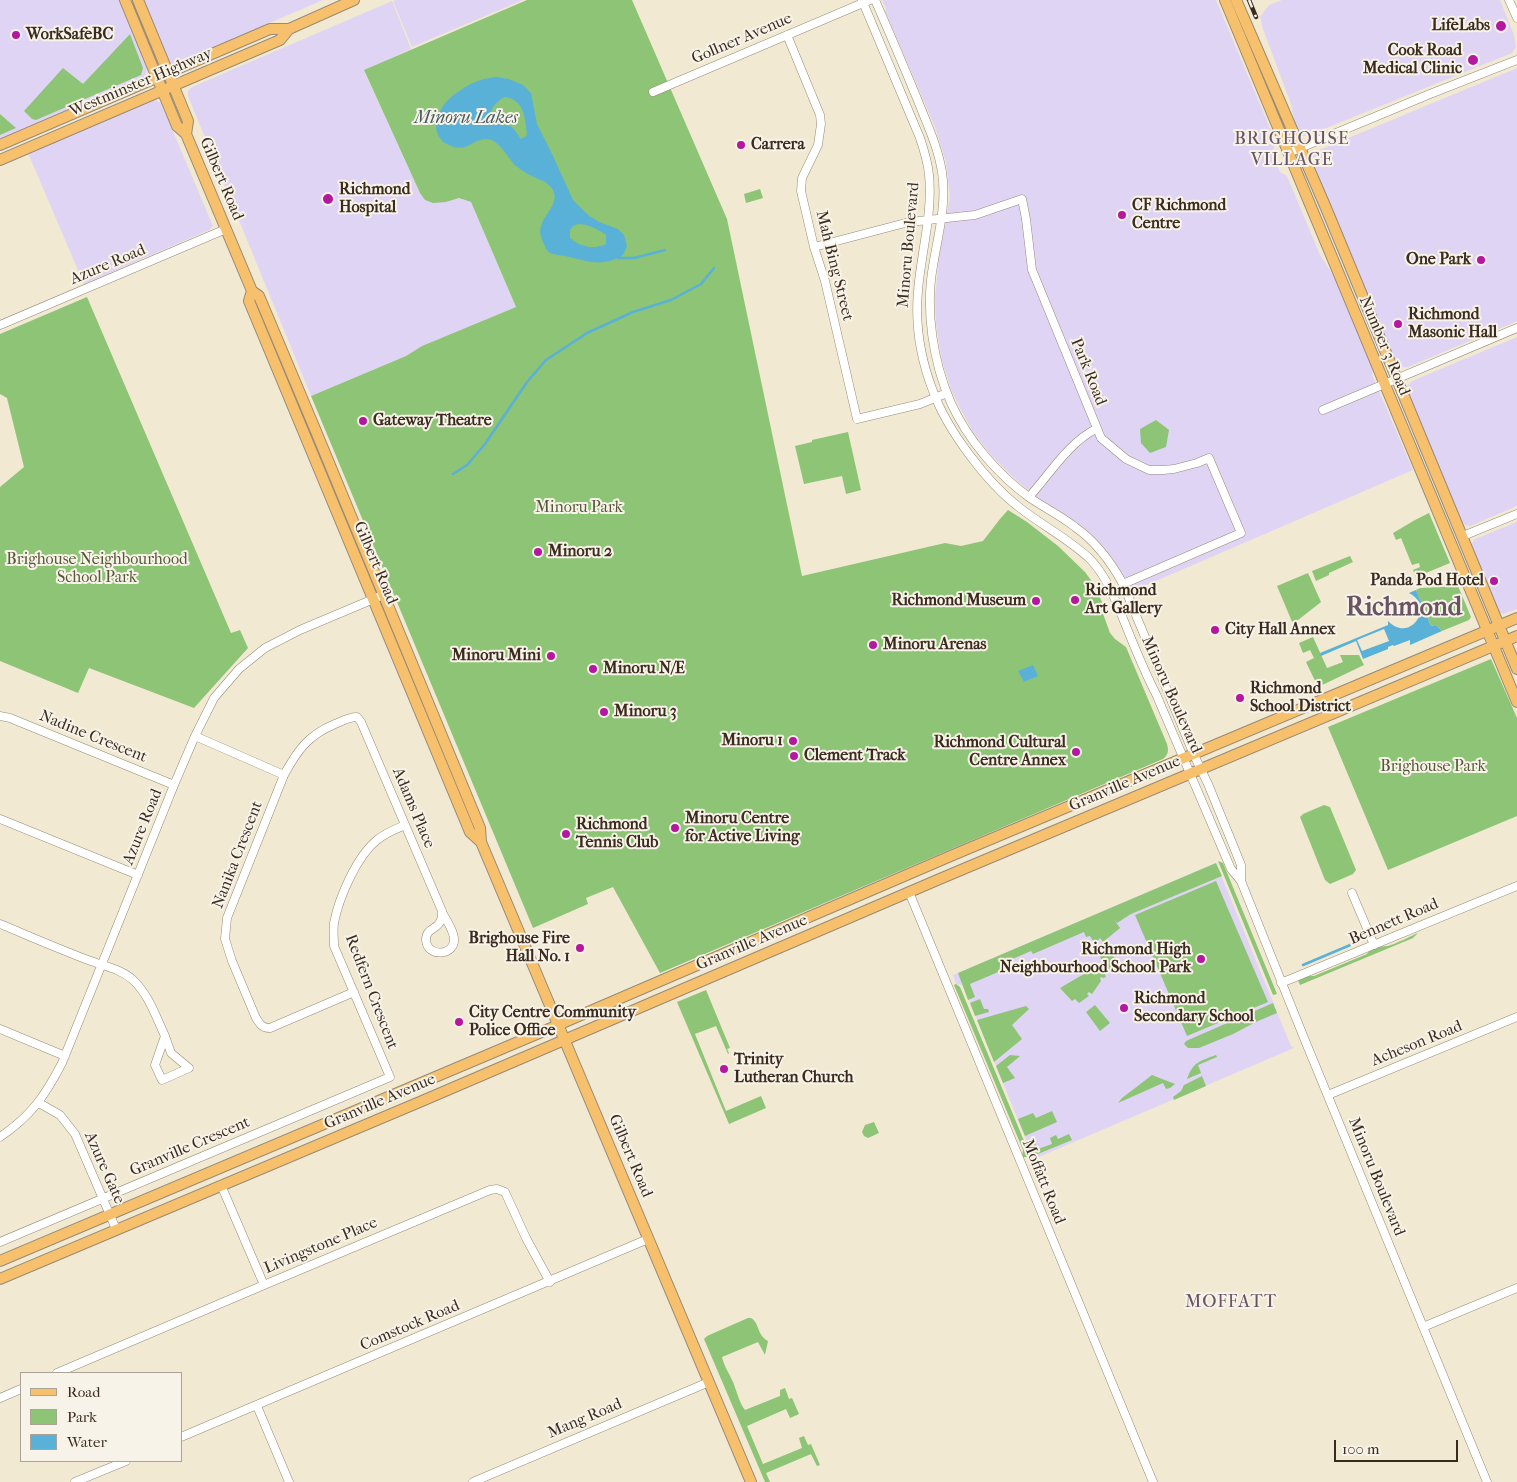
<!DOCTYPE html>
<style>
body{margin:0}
#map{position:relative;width:1517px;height:1482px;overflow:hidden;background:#f1e9d2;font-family:"IM FELL French Canon",serif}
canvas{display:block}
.legend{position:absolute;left:20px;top:1372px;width:162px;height:90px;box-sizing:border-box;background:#f7f3e8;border:1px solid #aca397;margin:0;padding:6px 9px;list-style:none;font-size:15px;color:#3b2a1e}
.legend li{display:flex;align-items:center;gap:10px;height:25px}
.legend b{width:25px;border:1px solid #aca397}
.scale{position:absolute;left:1334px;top:1440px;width:124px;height:22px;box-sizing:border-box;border:2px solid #3b2a1e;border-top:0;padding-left:6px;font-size:15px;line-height:18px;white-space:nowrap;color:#3b2a1e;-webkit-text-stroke:4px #f7f3e8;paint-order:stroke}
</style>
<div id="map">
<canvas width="1517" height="1482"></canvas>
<ul class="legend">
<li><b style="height:6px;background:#f7c06c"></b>Road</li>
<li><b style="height:14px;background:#8dc476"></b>Park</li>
<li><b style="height:14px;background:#5ab1d7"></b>Water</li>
</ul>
<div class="scale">100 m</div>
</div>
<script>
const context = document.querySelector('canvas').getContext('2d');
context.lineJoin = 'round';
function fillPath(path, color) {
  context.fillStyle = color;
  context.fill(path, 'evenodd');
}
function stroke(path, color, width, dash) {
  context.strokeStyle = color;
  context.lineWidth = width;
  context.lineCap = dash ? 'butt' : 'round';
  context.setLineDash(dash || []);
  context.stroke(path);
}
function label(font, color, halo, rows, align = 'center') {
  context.font = font + ' "IM FELL French Canon",serif';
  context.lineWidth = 4;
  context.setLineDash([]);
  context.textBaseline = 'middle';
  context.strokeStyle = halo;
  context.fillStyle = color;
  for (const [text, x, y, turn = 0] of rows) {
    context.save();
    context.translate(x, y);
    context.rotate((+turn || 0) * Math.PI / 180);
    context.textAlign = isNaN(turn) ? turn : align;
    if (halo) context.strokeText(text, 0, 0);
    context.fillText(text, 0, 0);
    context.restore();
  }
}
fillPath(new Path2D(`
 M0,0h119l28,66 -1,9 -5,4 -141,61z
 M143,0h180l-149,64 -3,-1 -3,-2z
 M395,0h128l-111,47 -19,-46z
 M882,0h334l59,140 -1,8 -3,3 9,21 7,4 33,79 15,23 36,87 2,5 -1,5 41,95 -278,120h-6l-19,-33 -95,-78 -25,-25 -17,-22 -13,-24 -9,-19 -9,-28 -6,-37 -1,-25 4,-42 11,-60 -4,-35 -11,-35 -50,-116 1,-3z
 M1282,0h218l14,35 2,12 -4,6 -203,82 -6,1 -7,-6 -5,-26 -28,-75 -3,-12 9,-12z
 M392,1l19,48 -47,22 56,122 26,9 13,-4 12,4 45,105 -94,39 -16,10 -95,40 -123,-300v-5l4,-4z
 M1517,68v253l-109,46h-10l-3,-3 -85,-205 1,-3 6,-5z
 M155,100l6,3 52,123 -4,4 -125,54 -56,-131 121,-51z
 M1517,337v169l-47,20 -5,-1 -5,-4 -54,-131 1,-4 5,-5z
 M1517,522v87l-14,5 -5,-3 -26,-64v-4l3,-4z
 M1216,863l75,183 3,2 -260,111 -71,-174 -7,-1 -3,-9z`), '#e0d4f4');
fillPath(new Path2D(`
 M527,0h105l95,219 75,357 143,-33 16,3 22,-5 17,-22 8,-9 19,12 31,24 27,26 8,11 9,19v9l8,22 5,6 11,8 41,97c2,7 1,11 -4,15l-503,214 -47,-86 -27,11 2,6 -55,24 -222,-532 95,-40 16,-10 94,-39 -45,-105 -12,-4 -13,4 -13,1 -8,-3 -5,-7 -56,-123z
 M130,34l13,34 -2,7 -105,45 -4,-1 -8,-8 39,-43 20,16z
 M0,114l16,14 -16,7z
 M760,189l3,9 -17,5 -2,-9z
 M87,297l144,336 9,-3 8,18 -54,60 -105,-40 -11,25 -78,-32v-174l24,-20 -17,-69 -7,-4v-60z
 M1156,420l13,10 -3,17 -16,6 -9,-10 -1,-14z
 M848,432l13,58 -15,4 -4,-18 -38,8 -9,-38 17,-4v-2z
 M1429,513l21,50 -34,14 -3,-7 7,-3 -1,-4 -7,2 -11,-27 -5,2 -3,-7 22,-13z
 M1350,556l3,6 -24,11v2l-13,6 -4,-10z
 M1308,573l13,29 -28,22 -16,-38z
 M1458,586l13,31 -2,3 -27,11 -6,-6 -5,1 -15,-36 4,-2z
 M1313,637l14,31 16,-6 -3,-7h19l5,10 -46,22 -12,-25 8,-4 -4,-8 -7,3 -4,-10z
 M1491,659l26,59v98l-129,54 -60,-143z
 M1324,805l6,2 26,63 -3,4 -23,10 -5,-4 -25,-63 3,-3z
 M1218,861l5,2 54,131 -4,1z
 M1216,863l6,13 -91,38 -14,9 -4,-5 7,10 -17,14 -3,-4 -5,6 -5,-8 -4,1 -2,-5 -51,22 -2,-3 -30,13 2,6 -33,14 5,13 -7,3 -10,-27z
 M1216,881l52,121 -81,34 -52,-121z
 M1418,933l-5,5 -113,47 -2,-5 9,-4h7l53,-22c5,-8 13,-7 21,-8 10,-3 21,-9 30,-13z
 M1103,943l19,24 -7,6 -11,-6 -7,-19z
 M1101,964l5,13 -3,1 -2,-1 -1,1 1,3 -9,13 -3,-2 -2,2 2,2 -10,7 -4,-4 -3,2 -12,-13z
 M956,984l4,3 67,161 1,9h-6l1,-7 -69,-165z
 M706,990l24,58 -3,1 2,4 -1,1 -12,-28 -21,8 31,77 35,-15 5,12 -37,16 -52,-122z
 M980,999l4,10h4l1,3 -14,4 -5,-13z
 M1273,1003l4,10 -19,8 -25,13 -34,14h-11l-4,-4 2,-3z
 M1095,1005l15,18 -10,8 -14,-19z
 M1026,1006l3,3 -17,16 10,14 -28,23 -17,-42z
 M1010,1055l10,1 -13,11 8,11 -12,5 -7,-17z
 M1216,1055l1,2 -19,8 3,8 -14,6c6,-17 13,-18 29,-24z
 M1152,1075l23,9 -5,4 -4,1 -3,-6 -45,20 4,-5z
 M1202,1076l4,10 -32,14 -1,-3 8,-6 3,-6z
 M1052,1111l5,11 -32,14 -7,-17 15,-6 3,5z
 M874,1122l5,11 -11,5 -4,-2 -2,-4 3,-7z
 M1069,1134l3,6 -39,16 -4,-11 6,-2 3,6 14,-5 -2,-6 6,-3 2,4z
 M748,1318h3c9,5 5,16 17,23l-3,14 -7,-13 -36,15c2,9 7,16 11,25 4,10 6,20 12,28l35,-14v-6l5,-2 4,11 3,-1 7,16 -9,4 -4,-9 -39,17 16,38 39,-16 -3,-10 5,-2 4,9 3,-1 9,21 -3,1 -6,-12 -45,19 4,9h-5l-61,-143 3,-3z`), '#8dc476');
fillPath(new Path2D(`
 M496,77l13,2 14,6 8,8 6,31 16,32 20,44 15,15 11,7 19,7 6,6 3,11 -4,9c-21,13 -36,6 -58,1 -4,-1 -11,-1 -15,-3 -3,-2 -5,-6 -6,-9 -3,-6 -5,-12 -3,-18 4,-14 23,-26 8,-41 -4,-4 -9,-5 -13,-7 -7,-3 -14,-7 -20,-12 -9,-8 -16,-27 -30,-27 -15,0 -19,16 -39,5 -7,-3 -11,-11 -11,-18 0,-22 26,-40 45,-46 5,-2 10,-2 15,-3zM505,97c19,3 20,20 22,37l-1,2 -5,3c-3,-4 -6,-10 -11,-13 -3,-2 -7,0 -11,-2 -16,-8 -5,-22 6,-27zM578,224c11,0 19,5 28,11v9c-13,6 -25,3 -36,-6v-8l3,-4z
 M1416,590l15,36 5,-1 6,6 -32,14v-5l-16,6 -1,-1 -5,2v2l-25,10 -7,-18 -35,15 -1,-3 68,-28v-4c22,23 48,-15 21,-28zM1384,629l5,12 -27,10 -5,-11z
 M1033,665l5,11 -14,6 -6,-11z`), '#5ab1d7');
stroke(new Path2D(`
 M618,258h16l31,-8
 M453,474l14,-9 18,-21 42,-62 19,-22 41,-27 46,-21 38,-12 30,-16 13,-16
 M1303,965l52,-22`), '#5ab1d7', 2.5);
const minor = new Path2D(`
 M862,0l58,138c4,12 8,24 9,37 4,38 -8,78 -11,116 -3,33 3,69 15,100 14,39 54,92 87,117 23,18 49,31 70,51 17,18 25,40 34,62 10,25 20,50 32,73l75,175 10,12 63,157 183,444
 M875,0c15,34 29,67 43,101 9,23 20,46 24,71 5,32 -4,63 -9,94 -8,44 0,96 18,137 17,37 46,71 79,95 15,10 31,18 45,29 20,14 36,35 48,57l71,171 14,29 25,61 8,20v16
 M1509,0l8,18
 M787,35l33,80 1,9 -3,21 -16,33 -1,13 13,56 11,34 32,138 63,-15 27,-11
 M653,92l217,-92
 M1288,153l142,-59 87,-34
 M814,247l95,-25 66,-7 47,-16 4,20 6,51 3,7 66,161 25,21 23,11h14l11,-1 23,-6 12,-5 32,75 -118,51
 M0,325l226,-96
 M1323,410l194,-82
 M1029,497c20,-22 40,-55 67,-68
 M1463,536l54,-22
 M0,716l10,2 164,67
 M195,736l89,39
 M0,819l138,56
 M909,892l244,590
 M1352,893l22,52
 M0,924c29,12 59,25 88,36 16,6 33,9 45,20 16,15 23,37 32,56
 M1281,983l236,-97
 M354,992l-84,36c-8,0 -10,-4 -14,-10l-24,-57 -7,-22 2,-21 57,-143c13,-24 24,-40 51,-51 7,-3 14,-7 22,-7l4,5 81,189v1c4,8 11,17 12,26 2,18 -27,20 -28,2 0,-12 10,-10 14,-18 2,-3 2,-8 2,-11
 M0,1029l65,27
 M165,1036l6,17 18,15 -27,12 -7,-15z
 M1328,1095l189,-78
 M39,1103l21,12 15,19 41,95
 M0,1137c31,-21 45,-41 62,-74l112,-278 21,-49 19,-38 25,-29 26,-21 35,-18 83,-35
 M221,1185l43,100
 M0,1242l390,-165 -56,-131c0,-8 -1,-15 0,-23 5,-26 23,-67 43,-83 8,-7 19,-11 28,-15
 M1423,1327l94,-39
 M57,1373l207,-88 226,-95 7,-1 8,3 21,46 24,44
 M0,1398l21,-9
 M257,1406l32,76
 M181,1437l467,-198
 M75,1482l51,-21
 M473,1482l236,-100`);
const major = new Path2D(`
 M125,0l52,126 9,8 66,157 7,5 56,133 165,399 1,14 270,640
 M138,0l50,121 -2,13
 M1225,0l292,702
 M1236,0l90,208 191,461
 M0,145l270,-116h19l65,-29
 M0,160l280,-120 9,-11
 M252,291l-3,10 221,531 11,10
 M0,1261l544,-230 409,-176 564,-237
 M0,1279l422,-178 520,-223 575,-242`);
stroke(minor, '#968a78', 9);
stroke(major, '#968a78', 12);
stroke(minor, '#fff', 8);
stroke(major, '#f7c06c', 10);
const rail = new Path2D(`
 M1249,0l7,17`);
stroke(rail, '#3b2a1e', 4.5);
stroke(rail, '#f7f3e8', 2.5, [8]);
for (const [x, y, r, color] of [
 [1501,26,6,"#b5179e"],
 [16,35,5,"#b5179e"],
 [1473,60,6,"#b5179e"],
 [741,145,5,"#b5179e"],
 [328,199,6,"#b5179e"],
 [1122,215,5,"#b5179e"],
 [1481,260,5,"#b5179e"],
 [1398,324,5,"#b5179e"],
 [363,421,5,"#b5179e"],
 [538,552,5,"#b5179e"],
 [1494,581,5,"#b5179e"],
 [1075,600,5,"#b5179e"],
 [1036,601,5,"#b5179e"],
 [1215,630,5,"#b5179e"],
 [873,645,5,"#b5179e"],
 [551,656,5,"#b5179e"],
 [593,669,5,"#b5179e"],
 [1240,698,5,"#b5179e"],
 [604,712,5,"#b5179e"],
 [793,741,5,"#b5179e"],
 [1076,752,5,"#b5179e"],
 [794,756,5,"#b5179e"],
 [675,828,5,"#b5179e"],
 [566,834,5,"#b5179e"],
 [580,948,5,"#b5179e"],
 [1201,959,5,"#b5179e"],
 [1124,1008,5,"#b5179e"],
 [459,1022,5,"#b5179e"],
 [724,1069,5,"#b5179e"]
]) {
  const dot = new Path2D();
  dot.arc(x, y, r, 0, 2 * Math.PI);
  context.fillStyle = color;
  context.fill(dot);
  stroke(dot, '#f7f3e8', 2);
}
label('bold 16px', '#3b2a1e', '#f7f3e8', [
 ["LifeLabs",1490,26,"right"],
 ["WorkSafeBC",26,35],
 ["Cook Road",1462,51,"right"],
 ["Medical Clinic",1462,69,"right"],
 ["Carrera",751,145],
 ["Richmond",339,190],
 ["Hospital",339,208],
 ["CF Richmond",1132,206],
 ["Centre",1132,224],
 ["One Park",1471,260,"right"],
 ["Richmond",1408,315],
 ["Masonic Hall",1408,333],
 ["Gateway Theatre",373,421],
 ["Minoru 2",548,552],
 ["Panda Pod Hotel",1484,581,"right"],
 ["Richmond",1085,591],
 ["Art Gallery",1085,609],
 ["Richmond Museum",1026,601,"right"],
 ["City Hall Annex",1225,630],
 ["Minoru Arenas",883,645],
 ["Minoru Mini",541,656,"right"],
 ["Minoru N/E",603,669],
 ["Richmond",1250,689],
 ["School District",1250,707],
 ["Minoru 3",614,712],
 ["Minoru 1",783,741,"right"],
 ["Richmond Cultural",1066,743,"right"],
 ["Centre Annex",1066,761,"right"],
 ["Clement Track",804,756],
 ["Minoru Centre",685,819],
 ["for Active Living",685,837],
 ["Richmond",576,825],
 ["Tennis Club",576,843],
 ["Brighouse Fire",570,939,"right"],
 ["Hall No. 1",570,957,"right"],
 ["Richmond High",1191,950,"right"],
 ["Neighbourhood School Park",1191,968,"right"],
 ["Richmond",1134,999],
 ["Secondary School",1134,1017],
 ["City Centre Community",469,1013],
 ["Police Office",469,1031],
 ["Trinity",734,1060],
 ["Lutheran Church",734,1078]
], 'left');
label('16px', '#3b2a1e', '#f7f3e8', [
 ["Gollner Avenue",742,39,-23],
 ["Westminster Highway",141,83,-23],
 ["Gilbert Road",221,179,67],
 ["Minoru Boulevard",909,245,-85],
 ["Azure Road",108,265,-23],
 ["Mah Bing Street",834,266,76],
 ["Number 3 Road",1384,346,67],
 ["Park Road",1088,372,68],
 ["Gilbert Road",375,563,67],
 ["Minoru Boulevard",1171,695,66],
 ["Nadine Crescent",93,737,22],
 ["Granville Avenue",1125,784,-23],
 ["Adams Place",413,808,67],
 ["Azure Road",143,827,-68],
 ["Nanika Crescent",238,855,-69],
 ["Bennett Road",1394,922,-23],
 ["Granville Avenue",752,943,-23],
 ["Redfern Crescent",371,992,69],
 ["Acheson Road",1417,1044,-22],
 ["Granville Avenue",380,1102,-23],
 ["Granville Crescent",190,1147,-23],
 ["Gilbert Road",630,1156,67],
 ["Azure Gate",104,1168,66],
 ["Minoru Boulevard",1376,1177,68],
 ["Moffatt Road",1043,1182,68],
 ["Livingstone Place",321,1246,-23],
 ["Comstock Road",410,1326,-23],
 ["Mang Road",585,1419,-23]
]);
label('16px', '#545838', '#f7f3e8', [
 ["Minoru Park",579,508],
 ["Brighouse Neighbourhood",97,560],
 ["School Park",97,578],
 ["Brighouse Park",1433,767]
]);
label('italic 18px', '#46595f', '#f7f3e8', [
 ["Minoru Lakes",466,119]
]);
context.letterSpacing = '1px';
label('18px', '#695463', '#f7f3e8', [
 ["BRIGHOUSE",1292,140],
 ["VILLAGE",1292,161],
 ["MOFFATT",1231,1303]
]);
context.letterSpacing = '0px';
label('bold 26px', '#695463', '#f7f3e8', [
 ["Richmond",1404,609]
]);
</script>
